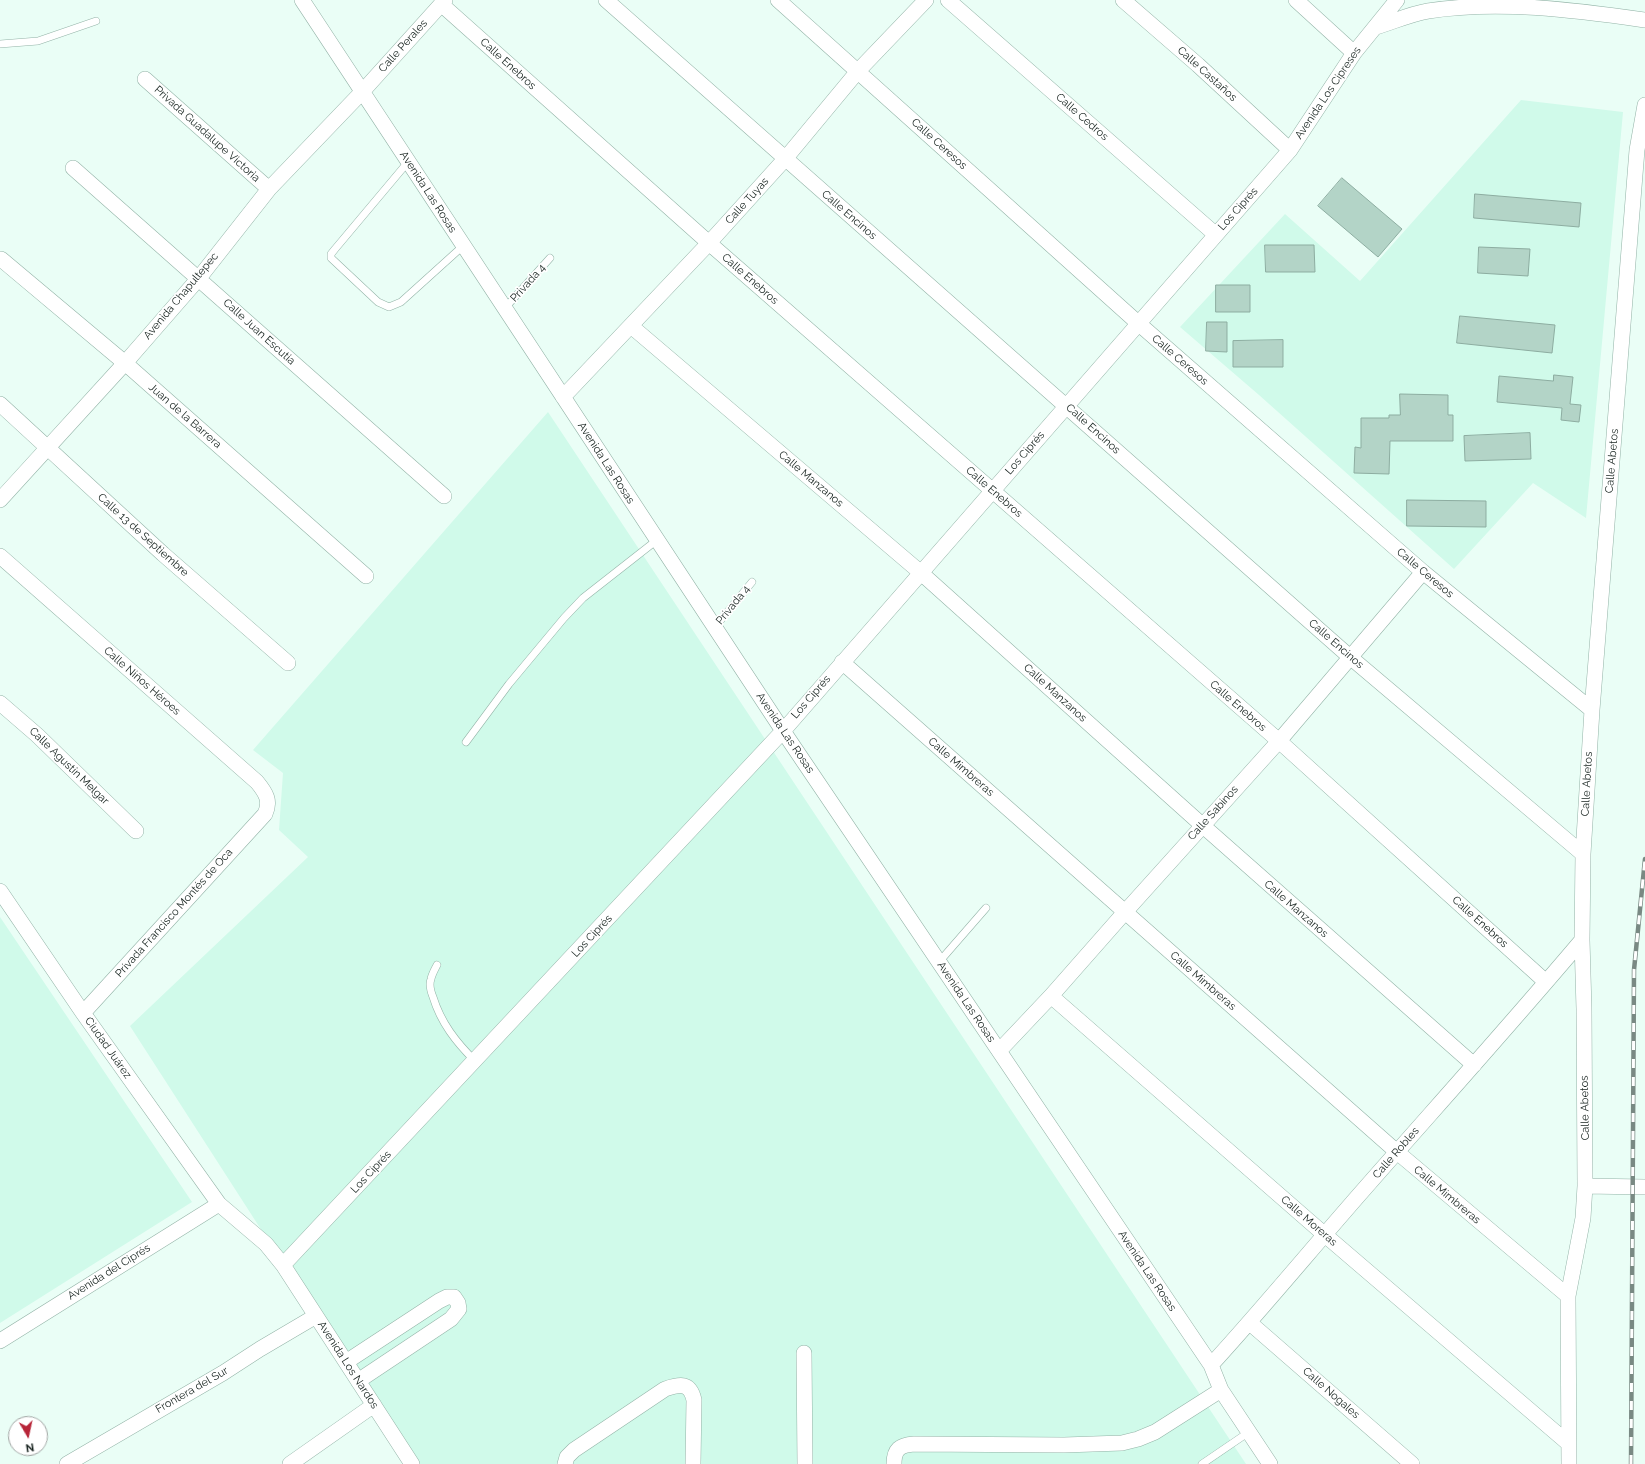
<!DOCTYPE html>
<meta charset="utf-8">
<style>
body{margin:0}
#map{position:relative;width:1645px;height:1464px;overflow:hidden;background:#eafef6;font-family:Raleway,sans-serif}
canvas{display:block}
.north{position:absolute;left:8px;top:1416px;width:40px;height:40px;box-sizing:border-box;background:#fff;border:1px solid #a2a7a5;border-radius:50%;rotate:171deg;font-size:11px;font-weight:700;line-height:16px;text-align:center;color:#17231f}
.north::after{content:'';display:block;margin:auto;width:14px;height:18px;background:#b72538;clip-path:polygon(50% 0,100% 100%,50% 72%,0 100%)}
</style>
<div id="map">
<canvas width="1645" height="1464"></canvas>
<div class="north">N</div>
</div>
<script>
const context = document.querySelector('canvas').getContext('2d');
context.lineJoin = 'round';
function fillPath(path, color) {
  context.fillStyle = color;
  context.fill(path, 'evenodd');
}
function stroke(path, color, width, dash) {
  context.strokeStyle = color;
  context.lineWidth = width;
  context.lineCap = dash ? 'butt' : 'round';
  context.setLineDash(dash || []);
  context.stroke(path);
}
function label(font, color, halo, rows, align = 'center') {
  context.font = font + ' Raleway,sans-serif';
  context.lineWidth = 3.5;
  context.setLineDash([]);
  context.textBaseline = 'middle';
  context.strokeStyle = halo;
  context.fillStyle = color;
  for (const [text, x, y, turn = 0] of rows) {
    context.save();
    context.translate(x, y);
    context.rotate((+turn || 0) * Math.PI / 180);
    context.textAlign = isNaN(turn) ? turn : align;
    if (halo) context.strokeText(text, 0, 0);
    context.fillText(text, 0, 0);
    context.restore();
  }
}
fillPath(new Path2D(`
 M1521,100l102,12 -37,406 -53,-35 -79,86 -195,-174 -79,-68 105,-113 75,67z
 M548,412l698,1052h-834l-282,-438 178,-169 -29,-27 4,-57 -30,-23z
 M0,917l192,285 -192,121z`), '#d0faea');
const building = new Path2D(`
 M1342,178l60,51 -24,28 -60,-51z
 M1475,194l106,9 -2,24 -105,-9z
 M1265,245h49l1,27h-49z
 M1479,247l51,2 -2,27 -50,-3z
 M1216,285h34v27h-34z
 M1460,316l95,9 -3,28 -95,-10z
 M1207,322h20v30l-21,-1z
 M1283,340v27h-50v-26z
 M1554,375l19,2 -3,27 11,1 -2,17 -18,-2 1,-12 -65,-6 2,-26 54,5z
 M1400,394l48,1v20h5v26h-63l-1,33 -35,-1 1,-26 6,1v-30h28v-3h11z
 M1530,433l1,26 -66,2 -1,-25z
 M1407,500l79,1v26l-79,-1z`);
fillPath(building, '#b3d4c7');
stroke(building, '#8dada1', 1);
const lane = new Path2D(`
 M0,44l38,-3 58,-20
 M408,162l-73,87 -4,5v4l47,44 11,5 12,-5 62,-56
 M505,308l45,-50
 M715,627l37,-45
 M466,742l43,-58 55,-66 19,-20 74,-58
 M939,962l47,-54
 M437,965c-2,4 -5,9 -6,14 -2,5 0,13 2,18 8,26 23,45 42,64
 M1202,1464l47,-32`);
const street = new Path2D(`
 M302,0l481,731 428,634 10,25 49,74
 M606,0l744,657 233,197
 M778,0l360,323 285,249 169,138
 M948,0l267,234
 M1123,0l75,65 92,85
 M1296,0l58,53
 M441,4l268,239 570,498 267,241
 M1376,27c17,-5 34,-13 52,-16 71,-11 146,-1 217,9
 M145,79l124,110
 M73,168l371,328
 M1,259l124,104 241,213
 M631,326l289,246 282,253 272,240
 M563,397l146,-154 76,-84 73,-88 68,-71
 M0,404l163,150 125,109
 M0,500l125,-137 74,-85 70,-89 93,-97 83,-92
 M0,556l257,226c9,11 14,19 8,32l-182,199
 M842,662l555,490 171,144
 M0,703l37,32 99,96
 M0,891l83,122 136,191 47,40 17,21 129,199
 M1051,996l274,239 243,208
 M999,1051l52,-55 74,-84 154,-171 144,-169
 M1585,1186l60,1
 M283,1265l500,-534 507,-581 64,-97 43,-53
 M1250,1323l162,141
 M0,1341l219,-137
 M804,1353l1,111
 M346,1362l93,-61 8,-4h7l4,6 1,6 -8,10 -93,62
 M1211,1365c53,-58 103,-119 155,-178 72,-82 145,-163 216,-247
 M67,1464l156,-91 37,-24 56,-33
 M290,1464l84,-59
 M565,1464l2,-7 7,-7 91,-61c15,-5 25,-7 29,11l-1,64
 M894,1464c0,-15 6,-19 20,-20l150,1 58,-2 16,-4 17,-7 66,-42
 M1569,1464l-1,-168 15,-78 2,-32 -1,-177 -2,-69 1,-86 9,-144 45,-560 8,-45`);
stroke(lane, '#93b3a7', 8);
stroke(street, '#93b3a7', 16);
stroke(lane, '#fff', 7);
stroke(street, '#fff', 15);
const rail = new Path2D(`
 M1631,1464l3,-494 11,-111`);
stroke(rail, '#798983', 4.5);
stroke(rail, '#fff', 3, [9]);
label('11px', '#17231f', '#fff', [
 ["Calle Perales",403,46,-48],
 ["Calle Enebros",508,64,42],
 ["Calle Castaños",1207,74,42],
 ["Avenida Los Cipreses",1328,93,-56],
 ["Calle Cedros",1082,117,41],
 ["Privada Guadalupe Victoria",207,134,42],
 ["Calle Ceresos",939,144,42],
 ["Avenida Las Rosas",428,192,57],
 ["Calle Tuyas",747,201,-48],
 ["Los Ciprés",1238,209,-48],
 ["Calle Encinos",849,215,41],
 ["Calle Enebros",750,279,41],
 ["Privada 4",528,283,-48],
 ["Avenida Chapultepec",181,296,-50],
 ["Calle Juan Escutia",259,332,42],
 ["Calle Ceresos",1180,360,41],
 ["Juan de la Barrera",185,416,41],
 ["Calle Encinos",1093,429,42],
 ["Los Ciprés",1025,453,-49],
 ["Calle Abetos",1612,461,-85],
 ["Avenida Las Rosas",606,463,57],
 ["Calle Manzanos",811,479,40],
 ["Calle Enebros",994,492,41],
 ["Calle 13 de Septiembre",143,535,42],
 ["Calle Ceresos",1425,573,40],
 ["Privada 4",733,605,-51],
 ["Calle Encinos",1336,644,41],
 ["Calle Niños Héroes",142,681,41],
 ["Calle Manzanos",1055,693,42],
 ["Los Ciprés",811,697,-49],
 ["Calle Enebros",1238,706,41],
 ["Avenida Las Rosas",785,733,56],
 ["Calle Agustín Melgar",69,766,44],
 ["Calle Mimbreras",961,767,41],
 ["Calle Abetos",1587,784,-87],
 ["Calle Sabinos",1213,813,-48],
 ["Calle Manzanos",1296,909,41],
 ["Privada Francisco Montés de Oca",174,913,-48],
 ["Calle Enebros",1480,922,42],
 ["Los Ciprés",592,936,-47],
 ["Calle Mimbreras",1203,981,41],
 ["Avenida Las Rosas",966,1002,56],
 ["Ciudad Juárez",108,1048,55],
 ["Calle Abetos",1585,1108,-91],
 ["Calle Robles",1396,1153,-49],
 ["Los Ciprés",371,1172,-47],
 ["Calle Mimbreras",1447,1195,40],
 ["Calle Moreras",1309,1221,41],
 ["Avenida Las Rosas",1147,1271,56],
 ["Avenida del Ciprés",109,1272,-32],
 ["Avenida Los Nardos",348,1365,57],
 ["Frontera del Sur",192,1390,-30],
 ["Calle Nogales",1331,1393,41]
]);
</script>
